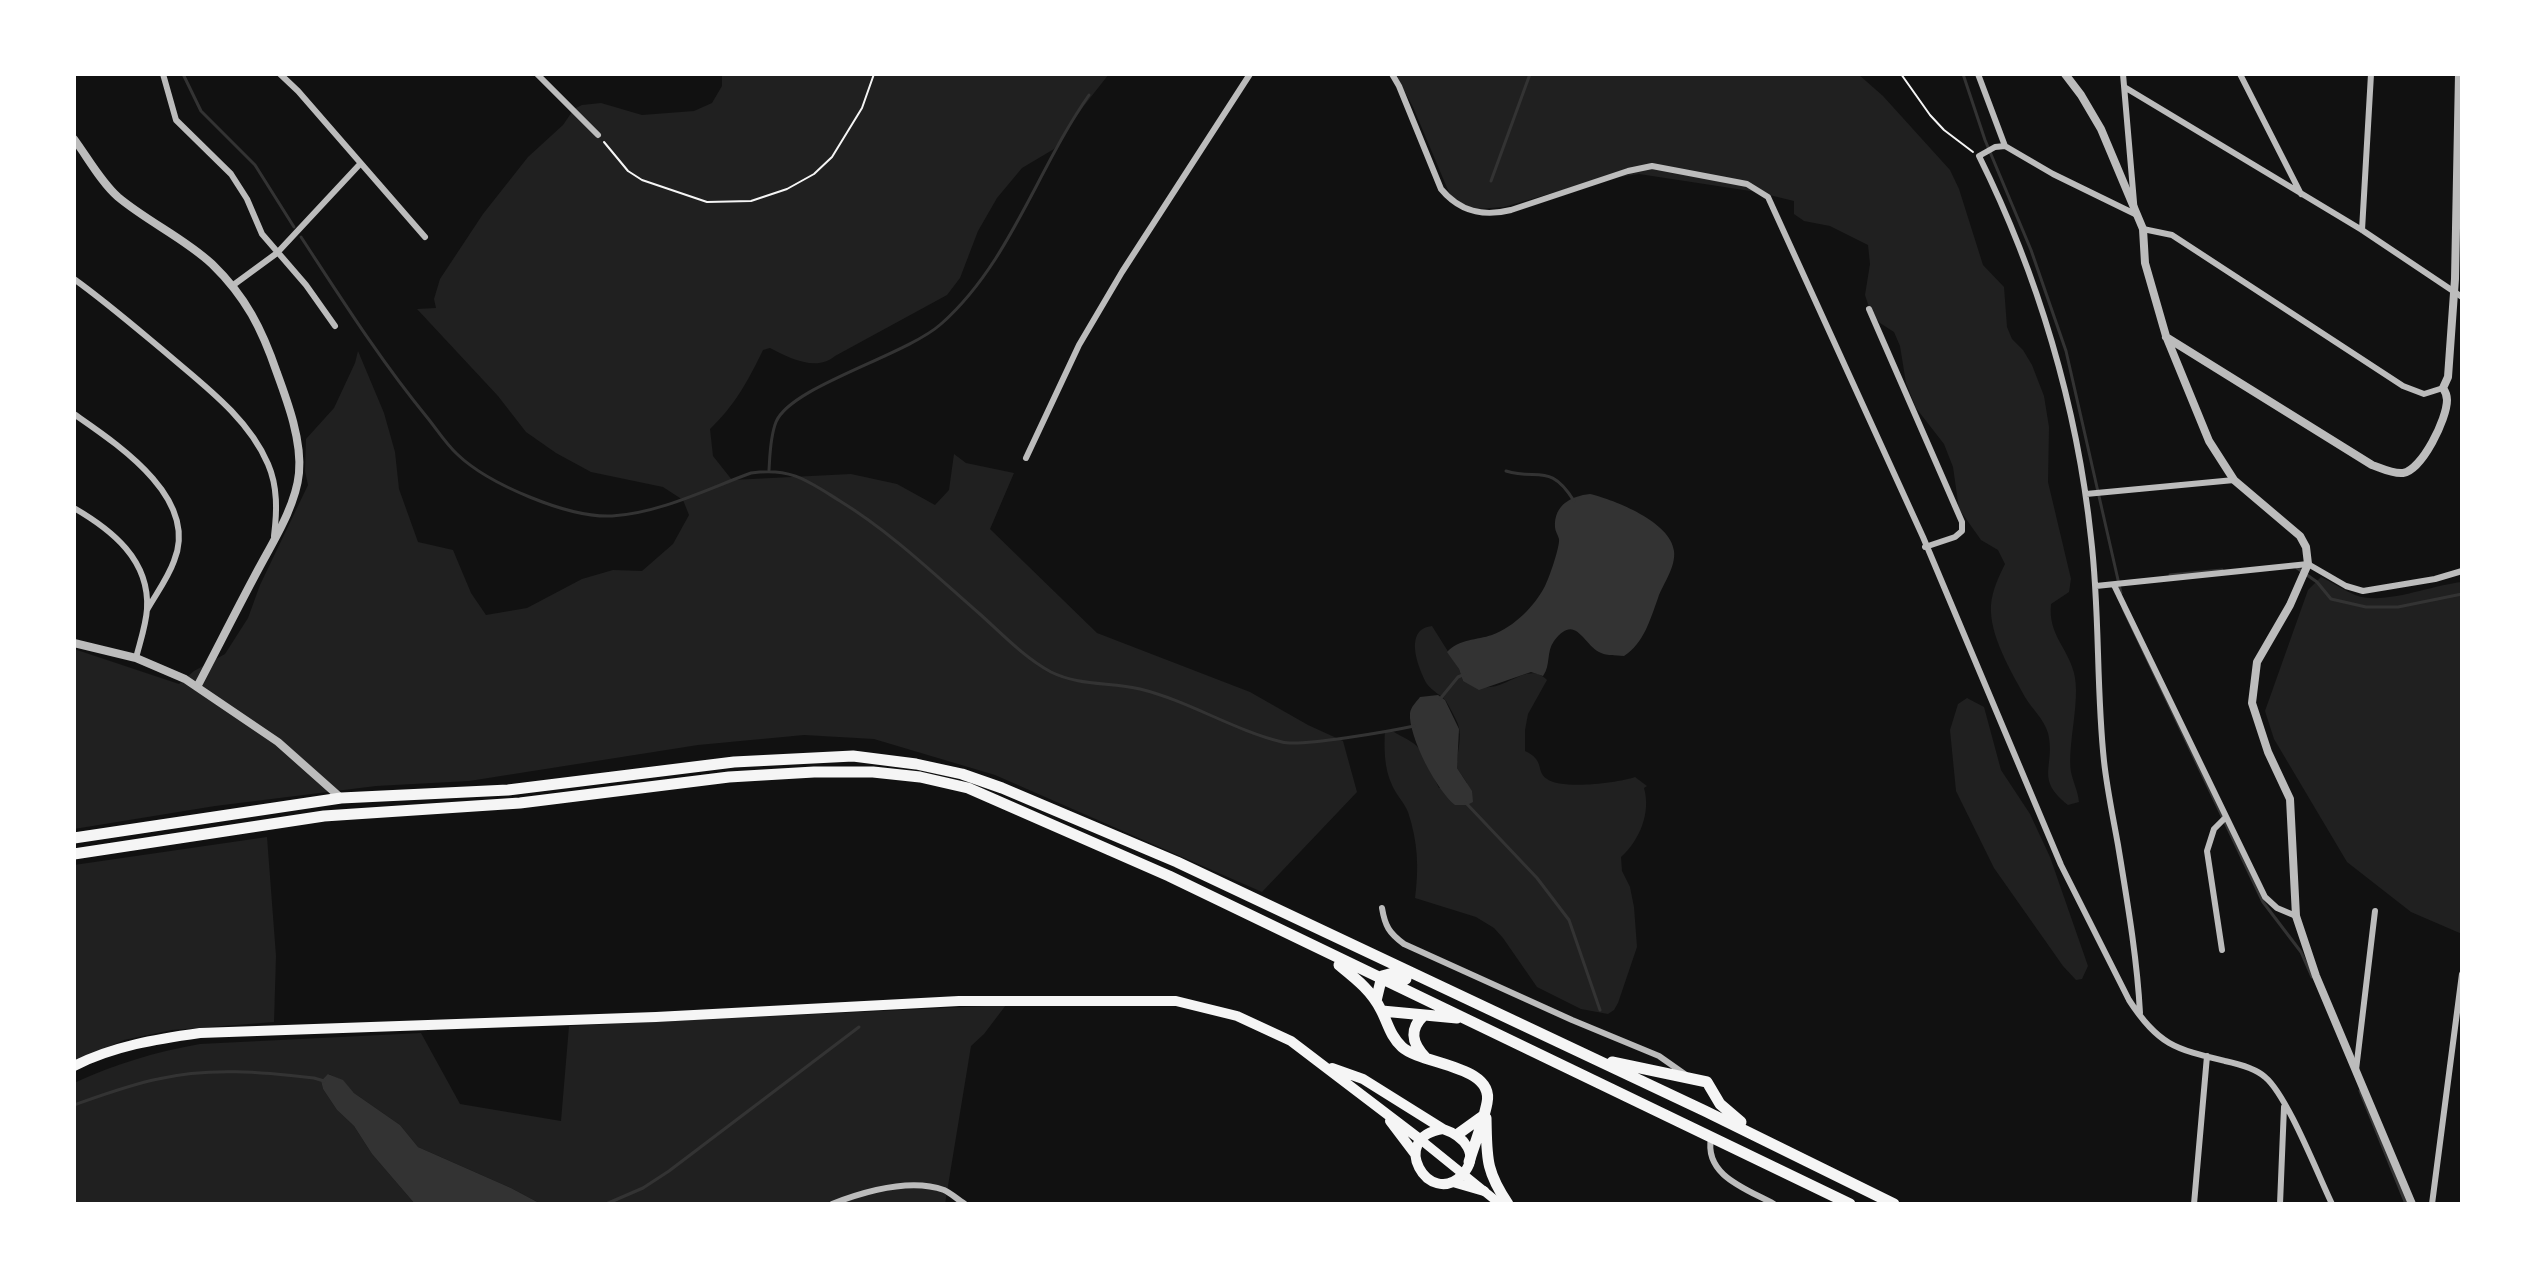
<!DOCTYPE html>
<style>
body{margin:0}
#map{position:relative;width:2536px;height:1278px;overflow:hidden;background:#111;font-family:"Titillium Web",sans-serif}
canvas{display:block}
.frame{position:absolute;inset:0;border:76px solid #fff;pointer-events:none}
</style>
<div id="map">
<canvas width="2536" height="1278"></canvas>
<div class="frame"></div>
</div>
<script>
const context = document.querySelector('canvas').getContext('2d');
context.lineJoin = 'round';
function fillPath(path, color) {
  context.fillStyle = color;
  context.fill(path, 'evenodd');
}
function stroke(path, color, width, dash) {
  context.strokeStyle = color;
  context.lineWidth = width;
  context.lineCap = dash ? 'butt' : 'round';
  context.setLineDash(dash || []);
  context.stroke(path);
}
fillPath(new Path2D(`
 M722,74h387l-26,33 -29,42 -32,19 -25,30 -19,33 -18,47 -13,17 -112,61c-18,16 -46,2 -65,-8l-7,2c-15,31 -28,55 -53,79l3,27 19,24 119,-6 46,10 38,21 14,-15 5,-36 12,9 48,10 -24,56 107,104 153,59 58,33 35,16 14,51 -95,100 -267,-117 -121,-36 -70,-4 -106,10 -229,36 -93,5 -161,20 -141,23v-180l105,35 15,-13 31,-17 23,-36 12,-33 48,-100 -3,-14 1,-32 28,-31 21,-45 3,-12 26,62 11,39 4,37 19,53 35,8 18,43 15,22 41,-7 55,-29 31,-9 29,1 31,-27 16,-29 -6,-15 -20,-13 -72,-15 -35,-19 -30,-21 -28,-36 -81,-87 19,-1 -2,-9 6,-20 43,-65 45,-57 35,-32 11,-16 8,-4 19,-2 41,12 52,-4 18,-8 10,-17z
 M1395,74h463l25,22 67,74 9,19 24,76 21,22 3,40 5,12 11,11 9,15 12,31 5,31 -1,55 23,97 -2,13 -18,12c-3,31 16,42 23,69 7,27 -7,72 -3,99 2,10 7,19 8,30l-11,3c-34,-27 -12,-38 -20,-72 -4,-14 -16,-24 -23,-36 -14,-26 -36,-62 -34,-92 1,-14 8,-29 14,-41l-7,-14 -17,-10 -22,-31 -6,-42 -9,-23 -28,-36 -10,-25 -6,-37 -6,-14 -14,-9 -9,-10 -6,-18 5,-31 -2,-19 -38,-19 -26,-5 -10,-7v-13l-37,-9 -118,-18 -45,7 -90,26 -27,2 -24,-7 -40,-95z
 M2321,577c11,5 22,13 34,18 29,11 76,-10 107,-13v352l-51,-22 -64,-50 -73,-123 -9,-28 43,-121z
 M1432,626l27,43 4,12c8,2 19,7 27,6 20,-1 39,-25 57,-7l-19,34 -3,16v21c21,10 10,20 22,28 15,11 71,4 88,-2l12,9 -3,2c7,24 -4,52 -23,69l1,14 8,16 4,20 3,40 -19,56 -4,7 -6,4 -27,-5 -44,-22 -34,-49 -9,-10 -18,-11 -61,-19c4,-30 3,-56 -7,-86 -4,-10 -12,-17 -16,-27 -8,-17 -8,-37 -7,-55h6c7,5 15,8 22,13 13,9 19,31 26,45l28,-5 -10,-15c-1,-15 6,-29 1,-44 -3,-7 -8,-16 -12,-23 -5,-6 -14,-10 -19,-17 -9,-16 -24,-55 5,-58z
 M1967,698l17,9 17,63 29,44 20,43 38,109 -6,13 -6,1 -13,-14 -69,-98 -38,-77 -6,-61 8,-26z
 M267,837l9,119 -2,66 -102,8 -48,10 -50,22v-197z
 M1006,1005l-22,29 -13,12 -26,158h-404l-30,-16 -93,-41 -18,-22 -46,-32 -11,-12 -14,-7 -8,7 2,8 14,21 17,16 18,28 43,50h-341v-121c41,-19 81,-31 126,-39l221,-11 39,71 101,17 8,-95z`), '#202020');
fillPath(new Path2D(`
 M1590,494c25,6 81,28 84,57 2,16 -11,33 -16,47 -8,22 -14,45 -34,58 -9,-1 -18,0 -25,-4 -17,-10 -24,-39 -45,-11 -8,11 -3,24 -11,35l-12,-4 -52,18 -16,-9 -4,-12 -12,-17c12,-13 30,-12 45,-17 23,-9 42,-28 53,-49 4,-8 15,-39 14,-47 -1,-4 -4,-8 -4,-12 -1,-22 16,-31 35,-33z
 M1438,695l7,5 14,29 -2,39 15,23 1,11 -6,3h-12c-18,-14 -47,-69 -45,-92 1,-6 6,-11 10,-16z
 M328,1074l15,6 11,13 46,32 18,22 93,41 30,16h-126l-43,-50 -18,-28 -17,-16 -14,-21 -2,-8z`), '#333');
stroke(new Path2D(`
 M183,74l18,37 54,54 39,62
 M1963,74l22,66 46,110 35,101 55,242
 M1491,181l39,-107
 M301,237c40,61 79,123 125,179 10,12 19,27 31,38 31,30 111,64 155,62 48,-3 95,-27 139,-43 40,-6 57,8 89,28 52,32 95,74 141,114 22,20 44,43 70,57 28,14 60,10 89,17 49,12 93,41 142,53 19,5 109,-11 132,-16
 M769,470c1,-15 1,-33 7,-48 15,-36 129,-66 165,-98 69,-61 96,-155 148,-229
 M1506,471c32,10 44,-9 68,30
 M2297,568l20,14 14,17 35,8h32l64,-13
 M2170,575l52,-5
 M2123,608l140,294 38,50 11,25
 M1440,699l18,-22 7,-3
 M1466,803l71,75 32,42 31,90
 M2360,1091l46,113
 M74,1105c28,-10 55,-20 84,-26 51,-12 105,-7 156,-1l10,3
 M606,1204l37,-16 26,-17 190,-144`), '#333', 3);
stroke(new Path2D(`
 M1901,74l29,41 14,15 29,22
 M604,142l24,29 14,9 65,22 44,-1 36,-12 27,-15 18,-17 30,-49 12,-34`), '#f5f5f5', 2);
stroke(new Path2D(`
 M163,74l13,46 55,54 16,25 15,35 44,51 29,41
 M280,74l18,17 127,146
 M537,74l61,61
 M1392,74l7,12 42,103c19,23 42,28 70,21l117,-39 24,-5 95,18 21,13 155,340 138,328 68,135c29,45 46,49 96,61 14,3 30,7 40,16 22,18 53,98 67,127
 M1978,74l27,72
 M2123,74l12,140 -82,-40 -48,-28 -10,1 -16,9c59,119 98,250 112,382 9,74 5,149 13,223 3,28 9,56 14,84 9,55 19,112 22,168
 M2240,74l61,120
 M2126,88l236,142 100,67
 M2143,229l29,6 231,151 21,8 19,-6
 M2362,230l9,-156
 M74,279c32,23 61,48 91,73 37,32 83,65 103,112 10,23 9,48 6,72
 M232,286l45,-33 83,-89
 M1869,309l93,213v9l-7,6 -30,10
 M74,414c43,30 126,84 100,147 -6,17 -18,33 -27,49
 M1026,458l53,-113 43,-73 128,-198
 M2086,494l148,-14
 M74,508c38,22 76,52 73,101 -1,16 -7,33 -11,49
 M2114,585l151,312 12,11 19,8
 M2096,586l212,-22 38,22 17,5 72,-12 27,-8
 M1382,908c3,18 7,25 22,36l168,76 87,36 27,19
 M2222,950l-15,-99 7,-22 11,-11
 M2356,1070l19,-159
 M1711,1138c-7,38 36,51 63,66
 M832,1204c31,-12 78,-26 112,-14 7,3 14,10 21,14
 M2194,1204l13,-148
 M2280,1204l4,-97
 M2432,1204l30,-230`), '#bcbcbc', 6);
stroke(new Path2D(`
 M2065,74l16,21 20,34 42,100 2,34 21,73 43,105 25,39 66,56 6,11 2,17 -18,41 -33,57 -5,41 16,49 22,47 6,117 20,60 96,228
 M74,139c14,19 27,43 44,58 30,25 66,41 94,67 34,33 50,65 65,109 11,30 25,68 22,100 -3,32 -25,67 -40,95 -21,39 -41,79 -62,119
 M2166,337l206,128c9,3 20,9 31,8 19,-3 44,-54 44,-73 0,-3 -2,-9 -4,-12l5,-11 7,-98 4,-205
 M74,643l62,15 49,21 93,63 63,56`), '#bcbcbc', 8);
stroke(new Path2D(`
 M1421,1140l79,64`), '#f5f5f5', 9);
stroke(new Path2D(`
 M74,1066c39,-20 83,-27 126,-33l456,-16 303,-16h217l61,15 54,25 130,99
 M1332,1068l31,11 80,50c21,7 38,26 19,46 -33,34 -75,-38 -19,-46
 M1390,1121l25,33
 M1453,1182l31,9`), '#f5f5f5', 10);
stroke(new Path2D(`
 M74,838l267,-40 167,-8 226,-28 119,-6 63,8 46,10 40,14 175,74 528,249 189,93
 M74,854l250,-38 196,-13 209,-26 85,-5h59l47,5 48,11 201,88 681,328
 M1339,965c16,13 33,26 42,45 7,13 9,26 21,37 20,18 93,18 85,56 -4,20 -12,40 -18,59
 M1376,1001l6,-25 11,-3 13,6
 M1382,1011l75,7
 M1423,1016c-14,14 -11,27 2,41
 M1612,1062l95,20 13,22 21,18
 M1486,1118c1,39 -1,52 22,86
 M1458,1134l25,-18`), '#f5f5f5', 11);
</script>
